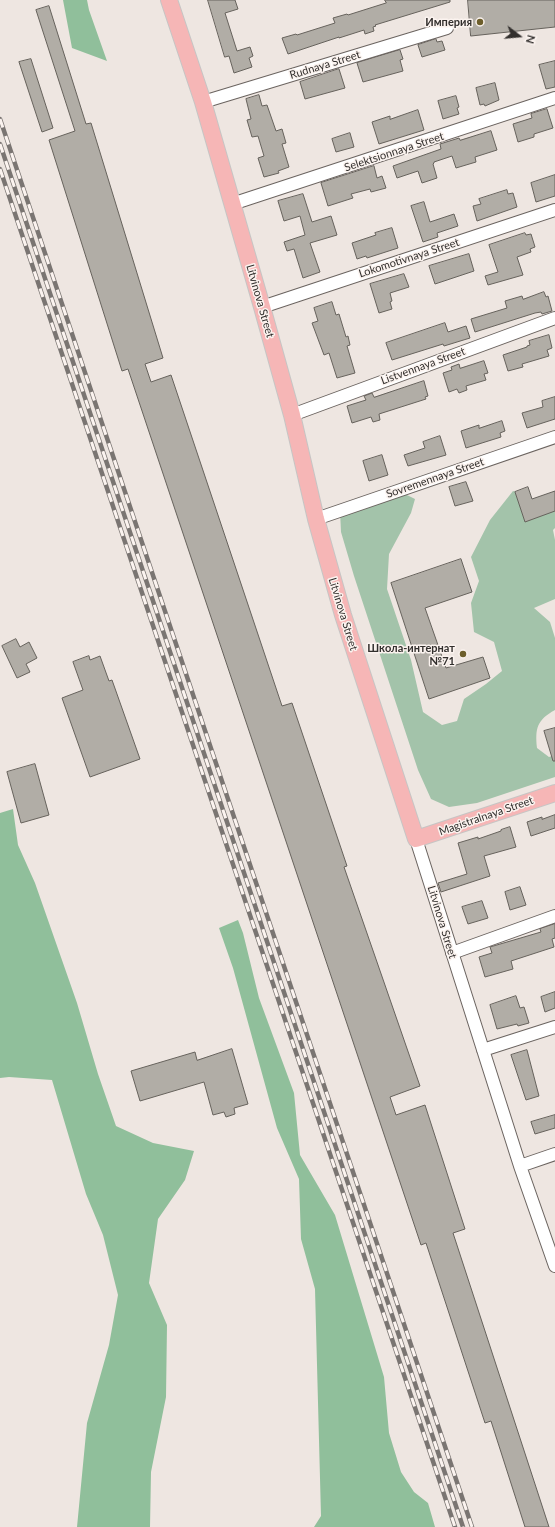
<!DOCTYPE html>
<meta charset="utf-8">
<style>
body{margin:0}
#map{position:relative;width:555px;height:1527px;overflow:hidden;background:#eee6e1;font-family:Lato,sans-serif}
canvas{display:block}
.north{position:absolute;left:499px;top:16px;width:40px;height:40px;-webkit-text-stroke:3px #fbf3ef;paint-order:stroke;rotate:106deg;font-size:11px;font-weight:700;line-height:16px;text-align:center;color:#322f2d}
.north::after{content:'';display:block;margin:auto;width:14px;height:18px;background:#322f2d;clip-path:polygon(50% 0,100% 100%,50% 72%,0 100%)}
</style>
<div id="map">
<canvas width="555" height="1527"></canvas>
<div class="north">N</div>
</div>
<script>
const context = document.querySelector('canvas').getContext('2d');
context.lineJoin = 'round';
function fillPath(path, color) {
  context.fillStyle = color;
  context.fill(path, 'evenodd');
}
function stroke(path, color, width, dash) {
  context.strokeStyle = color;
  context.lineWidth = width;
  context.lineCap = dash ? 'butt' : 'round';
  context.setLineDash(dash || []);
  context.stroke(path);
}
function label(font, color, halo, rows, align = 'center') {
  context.font = font + ' Lato,sans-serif';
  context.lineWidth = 3;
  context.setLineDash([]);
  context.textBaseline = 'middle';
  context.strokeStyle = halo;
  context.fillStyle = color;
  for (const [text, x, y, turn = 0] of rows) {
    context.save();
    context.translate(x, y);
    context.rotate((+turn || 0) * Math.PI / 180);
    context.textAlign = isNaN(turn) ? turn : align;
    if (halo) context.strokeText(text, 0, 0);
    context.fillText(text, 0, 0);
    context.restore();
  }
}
fillPath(new Path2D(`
 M513,491l14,4 4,15 24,-8v26l-2,2 2,10v59l-21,9 16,14 5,16v72c-18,10 -20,18 -18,38l12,9 6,-2v22l-78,26 -28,4 -18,-8 -13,-29 -64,-194 -13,-44 -1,-21 61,-19 14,7 -4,14 -22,41 -2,35 24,71 12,52 19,13 15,-4 7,-22 22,-15 16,-13 -8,-29 -20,-10 -3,-29 8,-22 -8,-24 19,-37z`), '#a3c3aa');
fillPath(new Path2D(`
 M63,0h24l2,10 18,51 -35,-13z
 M13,809l5,36 17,38 42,120 21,71 18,52 37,17 41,8 -9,29 -27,39 -9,64 18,42 -1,72 -15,75 -1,55h-73l10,-104 22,-78 9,-50 -15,-60 -17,-41 -34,-114 -43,-3 -9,1v-265z
 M238,920l5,13 16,65 35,95 6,62 35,60 49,162 5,56 12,39 13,20 14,11 7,24h-121l7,-11 -6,-227 -14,-50 -2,-60 -22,-51 -44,-160 -14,-40z`), '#90bf9b');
const building = new Path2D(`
 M208,0h27l3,9 -13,4 12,38 13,-4 3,9 -4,2 3,9 -18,6 -5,-17 -4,1z
 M385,0h65v2l-75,23 1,1 -3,1 1,4 -9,3 -1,-4 -25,8v-1l-51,17 -6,-16 14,-4 1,1 38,-12 -2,-5 14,-4 1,1 38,-12z
 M468,0h87v27l-84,9z
 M49,6l37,118 5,-1 72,235 -18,6 6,18 20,-7 111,331 10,-3 55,163 -3,1 76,219 -30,11 6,18 29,-10 40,124 -12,4 96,294h-24l-34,-106 -6,2 -59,-180 -5,2 -293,-876 -6,2 -73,-231 26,-9 -39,-121z
 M436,39l1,3 5,-1 3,9 -23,7 -4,-12z
 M400,50l3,9 -3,1 3,11 -40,11 -6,-19z
 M31,59l22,69 -11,4 -23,-70z
 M555,61v26l-9,2 -7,-24z
 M339,69l6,19 -40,11 -5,-17z
 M495,83l4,17 -14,6 -1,-2 -4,1 -4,-17z
 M259,95l3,11 5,-1 9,26 6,-2 4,14 -4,1 7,23 -11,4 1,2 -15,4 -6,-19 6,-2 -6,-20 -6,1 -5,-17 4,-1 -5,-20z
 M456,96l3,11 -2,1 2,6 -16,5 -5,-18z
 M547,109l6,19 -19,6v3l-16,5 -5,-18 19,-6 -1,-4z
 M418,110l6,20 -45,14 -7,-22 18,-6v3z
 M491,131l6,19 -22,7 1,5 -20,6 -4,-12 -18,6v1l-1,1 4,14 -15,5 -4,-12 -21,7 -4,-12 48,-17 -1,-5 19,-6 1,2z
 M350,133l4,14 -18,5 -4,-13z
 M374,166l3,12 5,-2 4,12 -15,4 -1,-3 -19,5 2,4 -25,8 -7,-23z
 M555,175v21l-19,6 -5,-19z
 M507,190l1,4 5,-1 4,14 -40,14 -4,-15 8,-2 -2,-5z
 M303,194l9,28 19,-6 6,19 -27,8 10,29 -17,6 -9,-29 -7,2 -3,-9 21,-7 -5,-19 -16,5 -6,-20z
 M424,202l6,20 24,-8 4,12 -21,7 1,4 -15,5 -12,-36z
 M392,228l6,20 -31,10 -1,-2 -9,3 -5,-16 24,-8 -1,-2z
 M525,233l1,2 5,-1 4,13 -5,2 1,3 -14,5 6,18 -35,10 -3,-9 13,-4 -9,-27z
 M469,254l5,17 -39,13 -6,-18z
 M404,274l5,13 -19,6 2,8 -2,1 2,7 -13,4 -9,-29z
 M544,292l2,5 2,-1 4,15 -10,3 -1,-2 -6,1 -60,19 -4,-13 36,-11 -2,-7 17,-5 1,3z
 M332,302l4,13 3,-1 7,23 2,-1 2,9 -3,1 8,27 -18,5 -8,-25 -5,2 -12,-32 6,-2 -4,-13z
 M445,323l3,9 18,-6 4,12 -26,8 -1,-2 -51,16 -6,-17z
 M549,335l3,13 -5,2 2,6 -27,8 1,3 -15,4 -5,-16 24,-8v-1l3,-1 -1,-4z
 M484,361l4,12 -4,1 2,6 -20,6 1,4 -8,3 -2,-4 -8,3 -6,-19 9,-3 -1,-3 8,-3 1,4z
 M424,381l4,15 -3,1 1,2 -47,15 1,6 -7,2 -2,-5 -19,6 -5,-17 19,-6 -2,-4 8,-3 2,4z
 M555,397v22l-28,9 -5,-15 21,-6 -1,-6z
 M502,421l3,10 -5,2 1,4 -35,11 -5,-17 18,-6v3z
 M440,436l6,19 -38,11 -4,-11 21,-7 -2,-6z
 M382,455l6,20 -19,6 -6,-20z
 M466,482l7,19 -18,5 -6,-19z
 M528,487l4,12 23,-8v20l-30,11 -10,-30z
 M461,559l11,33 -47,16 21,60 37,-11 7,21 -61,21 -38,-116z
 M16,639l4,8 9,-5 8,16 -11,6 4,8 -13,6 -15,-32z
 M89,656l1,4 10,-4 9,25 3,-1 28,79 -50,18 -28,-79 21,-8 -10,-28z
 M555,728v33h-2l-9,-30z
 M35,764l14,51 -28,8 -14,-51z
 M555,815v13l-24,8 -4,-14 15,-5v2z
 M510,827l6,20 -32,9 6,20 -49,16 -3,-9 29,-9 -9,-31 20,-6v2l23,-8v-1z
 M520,887l6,18 -16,5 -5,-18z
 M482,901l6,17 -20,6 -6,-17z
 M555,924v14l-3,1 2,8 -43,14 2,8 -28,8 -6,-20 13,-4 -2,-6 51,-15 -1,-3z
 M555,992v16l-10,4 -4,-15z
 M516,996l4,12 4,-1 5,16 -11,3 -1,-2 -20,5 -7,-24z
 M232,1049l16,55 -14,4 1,6 -9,3 -2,-5 -11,3 -9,-33 -64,19 -9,-30 64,-19 2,8z
 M527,1050l12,46 -13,4 -15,-45z
 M555,1115v13l-20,6 -4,-12z`);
fillPath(building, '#b1ada6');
stroke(building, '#66625c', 1);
const minor = new Path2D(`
 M203,102l244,-74
 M232,204l323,-106
 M262,307l293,-97
 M292,415l263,-97
 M316,519l239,-82
 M416,839l104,327 35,100
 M452,953l103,-37
 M483,1050l72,-23
 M520,1166l35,-12`);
const major = new Path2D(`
 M169,0l34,102 59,205 30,108 24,104 27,96 73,224 139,-46`);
stroke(minor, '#6b6460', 14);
stroke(major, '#c6c5c4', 18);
stroke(minor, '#fff', 12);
stroke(major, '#f6b6b6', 16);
const rail = new Path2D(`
 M0,119l472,1408
 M0,144l463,1383
 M0,169l455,1358`);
stroke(rail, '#7a7572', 4.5);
stroke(rail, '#fbf3ef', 3, [9]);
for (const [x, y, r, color] of [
 [480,22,4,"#6d5e2b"],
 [463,654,4,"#6d5e2b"]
]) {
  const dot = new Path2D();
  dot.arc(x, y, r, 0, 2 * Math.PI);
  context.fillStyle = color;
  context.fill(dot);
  stroke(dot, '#fbf3ef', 1.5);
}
label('bold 11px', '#322f2d', '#fbf3ef', [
 ["Империя",472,22],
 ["Школа-интернат",455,648],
 ["№71",455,661]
], 'right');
label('11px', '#322f2d', '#fbf3ef', [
 ["Rudnaya Street",325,65,-17],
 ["Selektsionnaya Street",394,152,-18],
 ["Lokomotivnaya Street",409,258,-18],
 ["Litvinova Street",260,301,74],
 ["Listvennaya Street",423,366,-20],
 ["Sovremennaya Street",435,478,-19],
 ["Litvinova Street",343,614,73],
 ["Magistralnaya Street",486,816,-19],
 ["Litvinova Street",442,922,73]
]);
</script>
